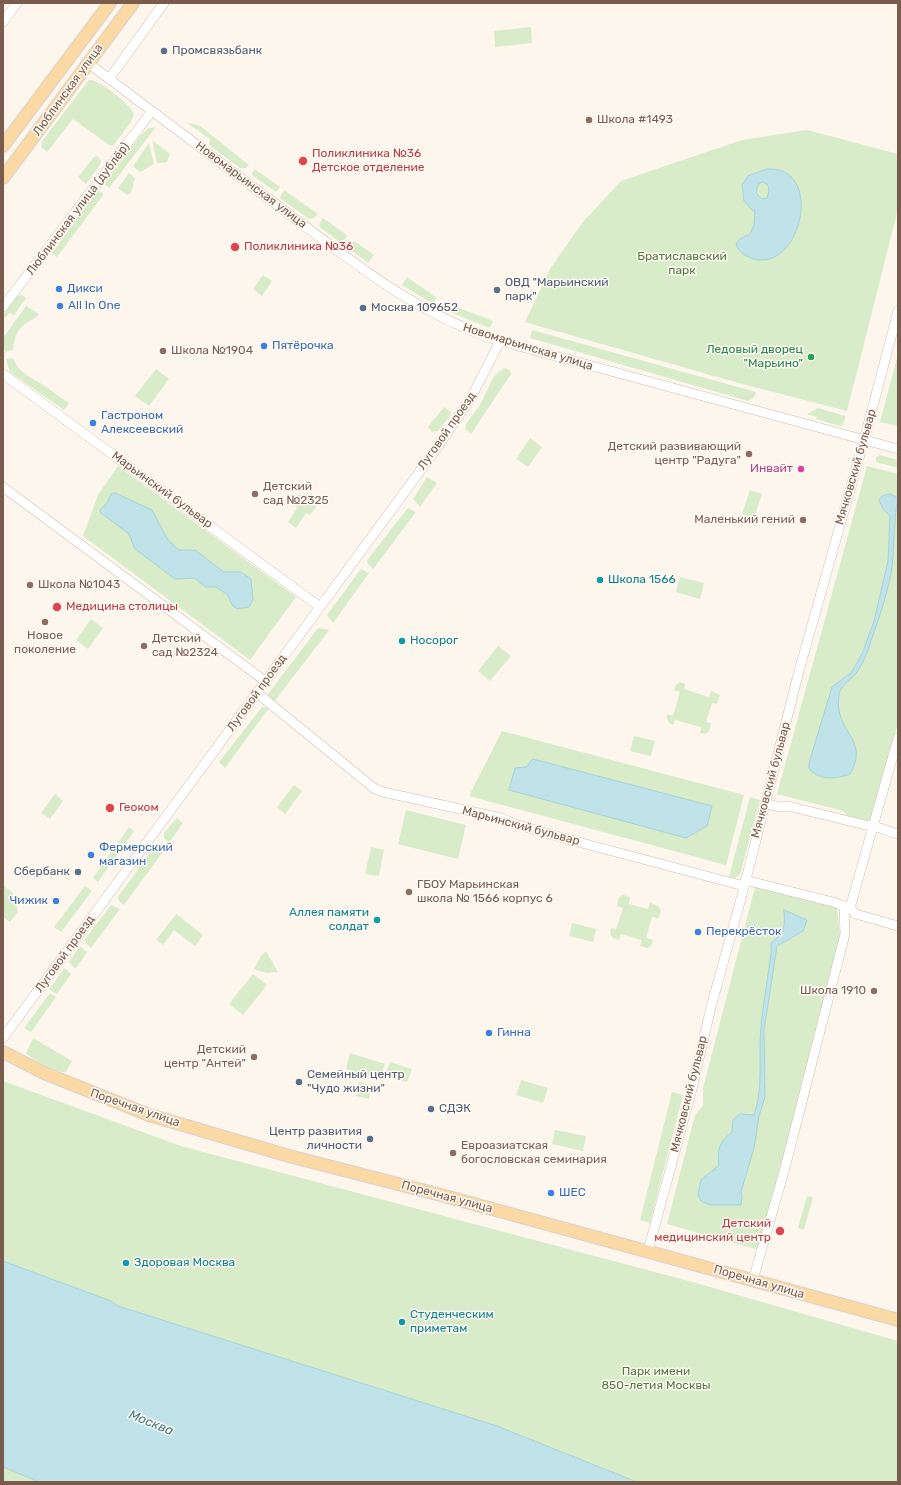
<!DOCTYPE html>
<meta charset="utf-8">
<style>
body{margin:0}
#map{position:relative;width:901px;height:1485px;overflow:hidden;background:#fdf6ec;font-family:Rubik,sans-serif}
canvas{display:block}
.frame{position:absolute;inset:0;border:4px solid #7a5c4d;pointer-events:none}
</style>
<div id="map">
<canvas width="901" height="1485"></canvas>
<div class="frame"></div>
</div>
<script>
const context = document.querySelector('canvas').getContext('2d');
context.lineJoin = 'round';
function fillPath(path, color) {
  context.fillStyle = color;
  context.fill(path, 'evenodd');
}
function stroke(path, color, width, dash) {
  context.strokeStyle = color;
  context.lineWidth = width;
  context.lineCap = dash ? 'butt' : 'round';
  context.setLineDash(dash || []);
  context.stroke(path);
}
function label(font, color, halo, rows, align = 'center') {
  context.font = font + ' Rubik,sans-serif';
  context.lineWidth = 3;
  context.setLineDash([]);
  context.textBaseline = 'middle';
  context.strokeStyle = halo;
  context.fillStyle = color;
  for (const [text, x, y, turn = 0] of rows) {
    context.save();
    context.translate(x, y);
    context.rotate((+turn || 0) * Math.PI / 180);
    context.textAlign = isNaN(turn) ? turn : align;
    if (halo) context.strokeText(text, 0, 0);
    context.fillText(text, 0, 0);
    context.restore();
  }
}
fillPath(new Path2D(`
 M531,27l1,16 -37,4 -1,-16z
 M89,80c10,-1 41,24 45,34l-3,8 -18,24 -4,-1 -36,-26 -26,33 -6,-5 1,-6z
 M186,122l14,4 49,39 -3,3h-6l-31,-23 1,-6z
 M156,127l-47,61 -5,-4 37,-49 8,-7z
 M807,130l91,24v55l-51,202 -105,-27 -217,-62 25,-53 32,-46 39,-42 121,-41z
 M152,140l18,14 -3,8 -10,1z
 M149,143l5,21 -14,8 -7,-6z
 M97,156l4,4v3l-15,21 -8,-7 16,-20z
 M255,169l25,18 -4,5 -23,-16 -1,-3z
 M129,173l6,5 -4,15 -4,2 -9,-7z
 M98,190l6,4 -47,63 -5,-4z
 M284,190l34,24 -4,4 -5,1 -29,-21z
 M323,218l25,18 -7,7 -20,-15 -2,-4z
 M354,241l20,14 -6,8 -17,-13 -1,-4z
 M263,275l9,6 -10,15 -9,-7z
 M407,277l30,21 -4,4h-3l-28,-17z
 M22,295l4,3 -12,17 -5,-2 -3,5 -3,-3 14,-19z
 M446,303l47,18 -3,7 -48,-19z
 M26,306l13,8c-3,5 -9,6 -14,10 -9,6 -11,16 -12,26l-8,2 -2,-14z
 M532,330l224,62c-1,5 -3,7 -8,9l-218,-63z
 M898,354v72l-18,-4z
 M13,358c6,15 15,17 27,25 10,6 19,14 29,20l-5,7 -54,-38 -4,-13z
 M504,368l6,2 1,4 -40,60 -6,-5 1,-5 15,-21 13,-27z
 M156,369l13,10 -20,27 -14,-10z
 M444,407l8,6 -14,18 -6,1 -4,-5z
 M818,408l28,8 -3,9 -3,1 -24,-7 1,-2 -10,-3z
 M530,438l12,9 -14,20 -12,-8z
 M880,455l18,5v8l-22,-6v-5z
 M118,466l178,131 -46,63 -167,-124 15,-41z
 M867,466l31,8v249l-26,98 -22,-2 -7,-8 -66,-17z
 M427,477l10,6 -17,24 -7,-8z
 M750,490l12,4 -8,24 -12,-4z
 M299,494l17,13 -6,8 -4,-2 -10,15 -8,-6 9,-14 -5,-4z
 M408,508l8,4 -43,57 -6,-6 1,-4z
 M361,569l8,4 -36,50 -6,-8z
 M680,577l24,6 -4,16 -24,-7z
 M91,619l12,9 -15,21 -12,-9z
 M318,628l11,2 -55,72 -6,-8z
 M498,646l13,10 -21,25 -12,-10z
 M680,682l5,2 -1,5 25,8 2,-6 9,4 -3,9 -5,-1 -6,19 5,1 -2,9 -4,2 -5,-1 1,-6 -26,-7 -2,5 -4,-2 -2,-5v-4l6,2 7,-24 -6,-2 2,-5z
 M262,707l7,1 -44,60 -6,-6z
 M502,731l242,64 -18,70 -257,-69z
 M634,736l21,5 -4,15 -21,-5z
 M294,785l8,6 -17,23 -8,-7z
 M55,794l8,7 -13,18 -9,-6z
 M750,797l10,3 -20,75 -6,3 -5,-1z
 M406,810l60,15 -8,34 -60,-15z
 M177,818l6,5 -14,20 -5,-5v-5z
 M129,827l5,4 -36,51 -5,-4z
 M158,845l7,4 -41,56 -6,-5v-3l34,-47z
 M371,847l13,3 -5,26 -14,-2z
 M3,886l9,6 6,19 -8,11 -7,-5z
 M85,886l7,5 -31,41 -7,-5z
 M755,887l82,21 3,26 -81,316 -92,-26 28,-109 8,-10v-17z
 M623,895l7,2 -1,7 19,5 2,-6 8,3 3,4 -2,8 -7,-1 -6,21 7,2 -2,6 -3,2 -8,-2 2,-6 -21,-6 -2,6 -6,-2 -3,-4 1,-6 5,1 7,-21 -6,-2 2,-9z
 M111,905l9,4 -29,39 -5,-5 -1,-4z
 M176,914l27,21 -8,11 -21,-16 -11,15 -7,-5z
 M572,923l24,6 -3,13 -24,-6z
 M80,946l7,6 -11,16h-2l-5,-6z
 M266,951l12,21 -11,1 -13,-4 7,-13z
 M64,968l7,6 -14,20 -8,-4z
 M253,974l14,11 -24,30 -14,-11z
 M50,993l6,4 -25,35 -7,-4z
 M33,1038l39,23 -6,11c-9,1 -33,-12 -40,-19z
 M350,1053l35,11 -5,15 -34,-10z
 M390,1062l22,7 -5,13 -22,-6z
 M521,1080l27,8 -5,15 -27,-8z
 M3,1081l178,65 515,137 202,58v141h-261l-140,-56 -379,-120 -7,-5 -108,-40z
 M359,1082l13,3 -3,14 -13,-3z
 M672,1092l11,3 -33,128 -10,-3z
 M555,1130l31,6 -3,15 -31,-7z
 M807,1196l6,1 -9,33 -6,-2z
 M3,1467l36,15h-36z`), '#d8ecc9');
const water = new Path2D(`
 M767,169c59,-4 34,107 -16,89 -7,-3 -13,-7 -15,-14l4,-5 10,-5 4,-9 1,-15 -2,1 -9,-10 -2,-16 6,-9zM763,182l5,3 1,6 -2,7 -5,1 -6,-6 2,-8z
 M115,493l37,17 16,30 11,10h16l29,22h17l10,7 2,21 -4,7 -12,2 -5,-4 -4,-10 -12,-8h-10l-12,-9 -19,1 -40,-30 -6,-15 -28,-21 -1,-3 7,-7 4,-9z
 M890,494l8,4c-5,25 -3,50 -7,76 -5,24 -13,47 -21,70 -3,10 -7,19 -13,28 -6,9 -16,12 -18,23 -6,37 32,44 11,79 -14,5 -29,7 -41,-5v-6l23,-76 19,-14 11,-19 12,-33 14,-60 2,-45 -7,-7 -4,-9 3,-4z
 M533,759l179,47 -5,20 -21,12 -177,-48 6,-22 11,-1z
 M784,910l23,10 -4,11 -26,15 -13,84 1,67 -6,19 -5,32 -13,44 1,4 -1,9h-31l-9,-4 -3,-6 3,-15 18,-15c-2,-16 0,-23 13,-33l1,-12 7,-6 14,1c10,-29 4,-58 7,-88 2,-24 7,-49 10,-73v-11c14,-11 14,-15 13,-33z
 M3,1261l108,40 7,5 379,120 140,56h-598l-36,-15z`);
fillPath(water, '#bfe3e8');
stroke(water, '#a5d3da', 1);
const minor = new Path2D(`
 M3,22l14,-19
 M88,63c63,47 126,94 189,142 72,54 136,108 223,136l398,108
 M109,79l55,-76
 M3,307l149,-196
 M3,374l317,233
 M3,487l262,194
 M257,693l118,96 8,3 118,26 14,6 52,15 177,47
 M765,803l14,4 9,-1 77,19c12,0 21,6 33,9
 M745,880l88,22 17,6 6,6 42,12
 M850,908l48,-170
 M3,1038l434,-590 35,-52 28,-55
 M648,1251l44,-162 19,-82 31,-112 57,-224 65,-231 34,-129
 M753,1280l32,-112 60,-234 -1,-28`);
const major = new Path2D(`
 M3,146l107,-143
 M3,178l130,-175
 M3,1052l41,21 105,42 140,41 152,39 457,125`);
stroke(minor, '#d1beb0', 10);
stroke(major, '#dad1cd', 14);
stroke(minor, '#fff', 9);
stroke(major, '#fbd9a5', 12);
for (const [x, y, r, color] of [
 [164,51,4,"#5c6f8a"],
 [589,120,4,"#8d6e63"],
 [303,161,5,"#e0444e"],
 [235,247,5,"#e0444e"],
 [59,289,4,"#3f7fe0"],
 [497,290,4,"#5c6f8a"],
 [60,306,4,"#3f7fe0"],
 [363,308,4,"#5c6f8a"],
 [264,346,4,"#3f7fe0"],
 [163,351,4,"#8d6e63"],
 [811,357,4,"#2e9e5b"],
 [93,423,4,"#3f7fe0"],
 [749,454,4,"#8d6e63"],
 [801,469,4,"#d1479c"],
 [255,494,4,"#8d6e63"],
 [803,520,4,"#8d6e63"],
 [600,580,4,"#0f9aa8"],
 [30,585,4,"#8d6e63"],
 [57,607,5,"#e0444e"],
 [45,622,4,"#8d6e63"],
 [402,641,4,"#0f9aa8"],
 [144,646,4,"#8d6e63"],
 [110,808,5,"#e0444e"],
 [91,855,4,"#3f7fe0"],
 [78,872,4,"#5c6f8a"],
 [409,892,4,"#8d6e63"],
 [56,901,4,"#3f7fe0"],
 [377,920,4,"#0f9aa8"],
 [698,932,4,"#3f7fe0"],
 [874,991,4,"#8d6e63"],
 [489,1033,4,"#3f7fe0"],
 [254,1057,4,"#8d6e63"],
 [299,1082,4,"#5c6f8a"],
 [431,1109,4,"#5c6f8a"],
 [370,1139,4,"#5c6f8a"],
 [453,1153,4,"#8d6e63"],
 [551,1193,4,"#3f7fe0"],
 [780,1231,5,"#e0444e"],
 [126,1263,4,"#0f9aa8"],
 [402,1322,4,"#0f9aa8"]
]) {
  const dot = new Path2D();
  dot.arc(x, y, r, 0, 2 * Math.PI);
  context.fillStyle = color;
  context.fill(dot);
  stroke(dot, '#fffaf3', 1.5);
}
label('12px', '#4e5e75', '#fffaf3', [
 ["Промсвязьбанк",172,51],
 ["ОВД \"Марьинский",505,283],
 ["парк\"",505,297],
 ["Москва 109652",371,308],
 ["Сбербанк",70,872,"right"],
 ["Семейный центр",307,1075],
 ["\"Чудо жизни\"",307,1089],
 ["СДЭК",439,1109],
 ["Центр развития",362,1132,"right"],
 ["личности",362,1146,"right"]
], 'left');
label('12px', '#7a5c4d', '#fffaf3', [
 ["Люблинская улица",68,90,-54],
 ["Новомарьинская улица",251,185,37],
 ["Люблинская улица (дублёр)",78,209,-53],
 ["Новомарьинская улица",528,347,17],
 ["Луговой проезд",447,431,-55],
 ["Мячковский бульвар",856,467,-74],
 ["Марьинский бульвар",162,490,36],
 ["Луговой проезд",257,693,-54],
 ["Мячковский бульвар",771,780,-75],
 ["Марьинский бульвар",521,826,15],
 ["Луговой проезд",65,954,-54],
 ["Мячковский бульвар",689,1094,-76],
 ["Поречная улица",135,1108,19],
 ["Поречная улица",447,1197,15],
 ["Поречная улица",759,1282,16]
]);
label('12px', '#785e54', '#fffaf3', [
 ["Школа #1493",597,120],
 ["Школа №1904",171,351],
 ["Детский развивающий",741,447,"right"],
 ["центр \"Радуга\"",741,461,"right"],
 ["Детский",263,487],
 ["сад №2325",263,501],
 ["Маленький гений",795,520,"right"],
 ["Школа №1043",38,585],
 ["Новое",45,636,"center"],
 ["поколение",45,650,"center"],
 ["Детский",152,639],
 ["сад №2324",152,653],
 ["ГБОУ Марьинская",417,885],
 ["школа № 1566 корпус 6",417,899],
 ["Школа 1910",866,991,"right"],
 ["Детский",246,1050,"right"],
 ["центр \"Антей\"",246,1064,"right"],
 ["Евроазиатская",461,1146],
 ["богословская семинария",461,1160]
], 'left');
label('12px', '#be3a42', '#fffaf3', [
 ["Поликлиника №36",312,154],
 ["Детское отделение",312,168],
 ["Поликлиника №36",244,247],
 ["Медицина столицы",66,607],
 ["Геоком",119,808],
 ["Детский",771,1224,"right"],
 ["медицинский центр",771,1238,"right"]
], 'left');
label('12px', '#537a41', '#fffaf3', [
 ["Братиславский",682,257],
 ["парк",682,271],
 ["Парк имени",656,1372],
 ["850-летия Москвы",656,1386]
]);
label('12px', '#366cbe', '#fffaf3', [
 ["Дикси",67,289],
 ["All In One",68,306],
 ["Пятёрочка",272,346],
 ["Гастроном",101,416],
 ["Алексеевский",101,430],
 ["Фермерский",99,848],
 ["магазин",99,862],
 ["Чижик",48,901,"right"],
 ["Перекрёсток",706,932],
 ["Гинна",497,1033],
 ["ШЕС",559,1193]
], 'left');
label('12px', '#27864d', '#fffaf3', [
 ["Ледовый дворец",803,350],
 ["\"Марьино\"",803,364]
], 'right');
label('12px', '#b23c85', '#fffaf3', [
 ["Инвайт",793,469]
], 'right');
label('12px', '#0d838f', '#fffaf3', [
 ["Школа 1566",608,580],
 ["Носорог",410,641],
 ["Аллея памяти",369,913,"right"],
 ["солдат",369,927,"right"],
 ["Здоровая Москва",134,1263],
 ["Студенческим",410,1315],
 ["приметам",410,1329]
], 'left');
label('italic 13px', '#437c86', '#fffaf3', [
 ["Москва",151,1423,22]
]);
</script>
